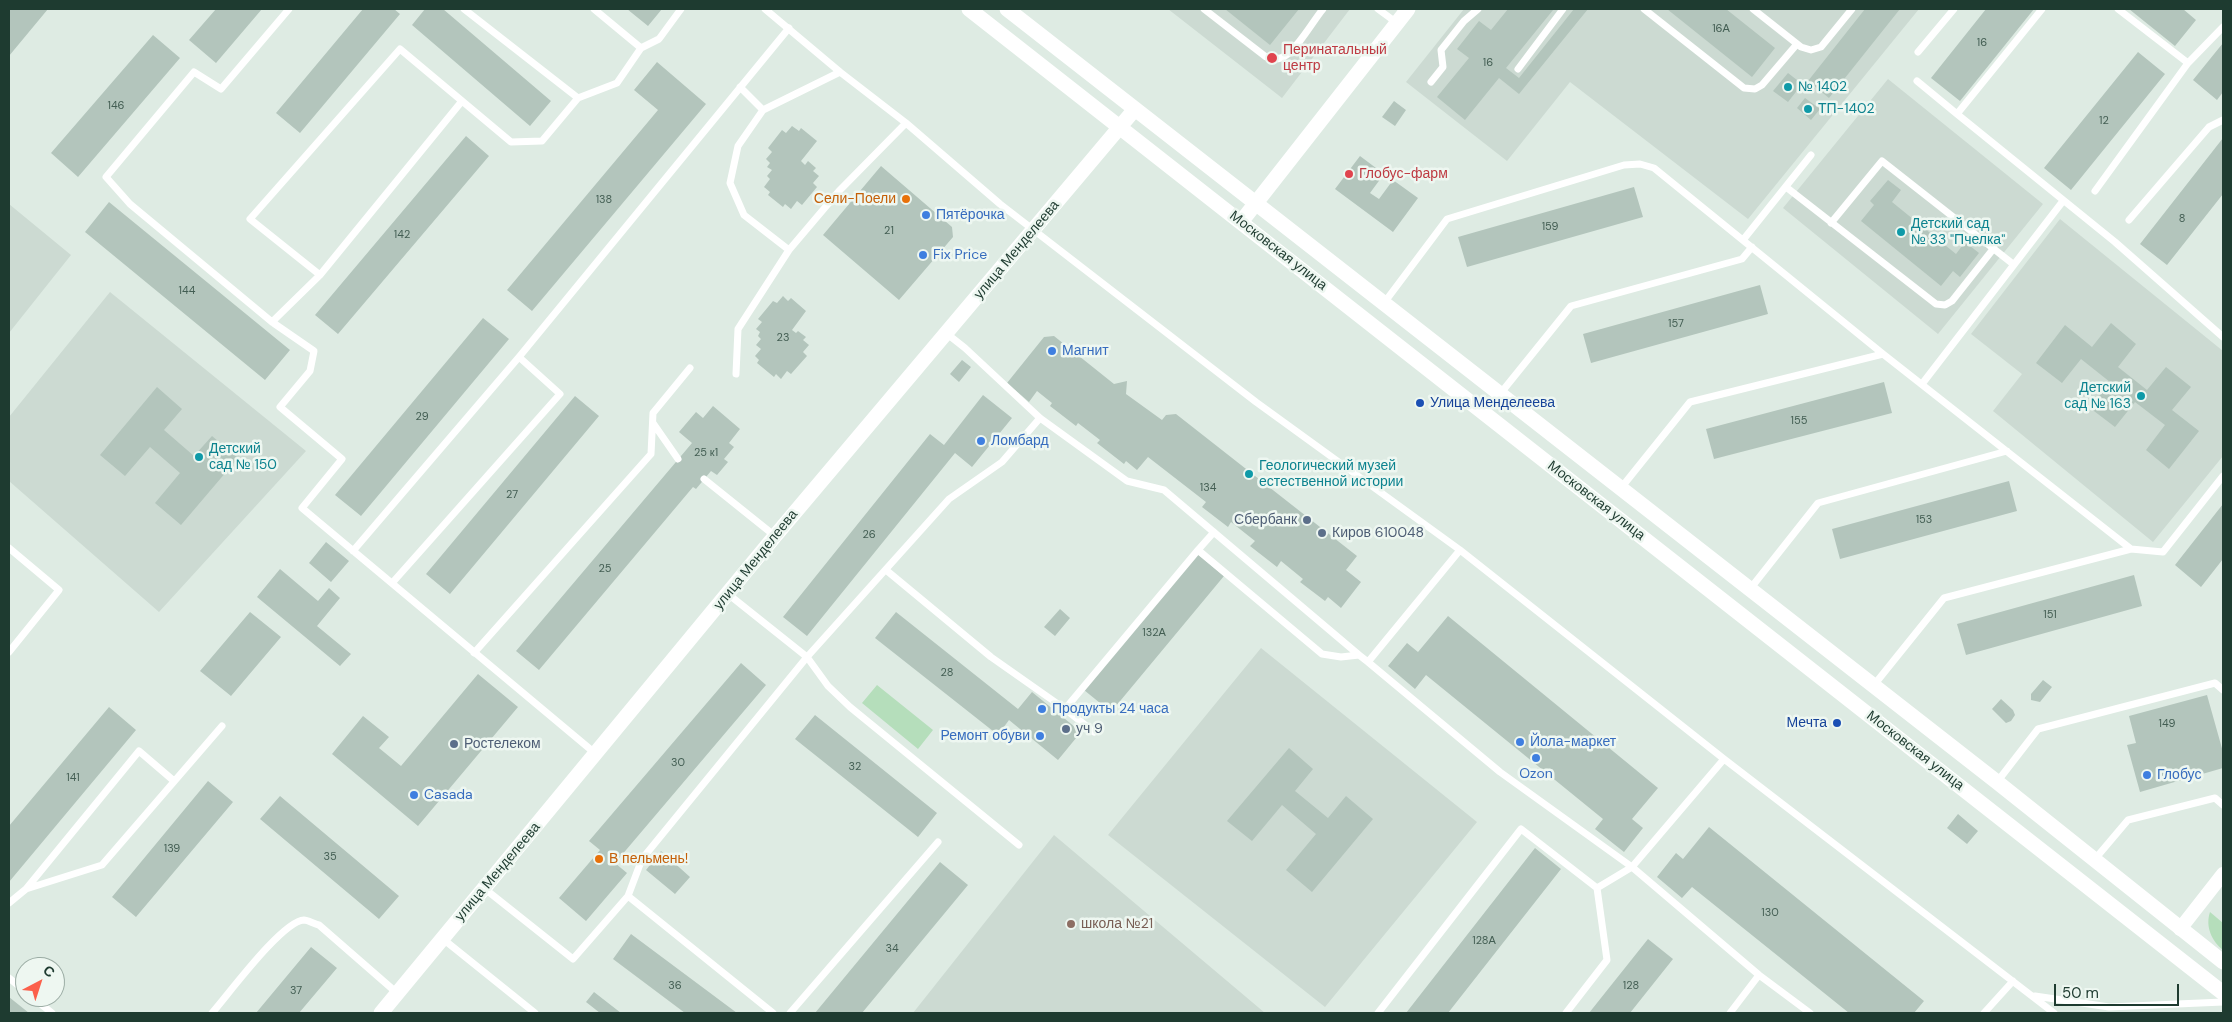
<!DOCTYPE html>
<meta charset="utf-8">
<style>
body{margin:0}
#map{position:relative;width:2232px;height:1022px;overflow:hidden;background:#deebe3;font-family:"DM Sans",sans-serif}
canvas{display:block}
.frame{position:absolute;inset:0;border:10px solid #1e3b30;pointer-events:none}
.north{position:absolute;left:15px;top:957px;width:50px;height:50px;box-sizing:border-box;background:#eef7f1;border:1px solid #9baca4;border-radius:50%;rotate:40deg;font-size:14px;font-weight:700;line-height:20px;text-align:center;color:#1e3b30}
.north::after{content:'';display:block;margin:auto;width:18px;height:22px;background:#fb604b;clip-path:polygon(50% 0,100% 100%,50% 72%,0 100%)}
.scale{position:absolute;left:2054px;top:984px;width:125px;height:22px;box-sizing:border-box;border:2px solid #1e3b30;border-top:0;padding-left:6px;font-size:15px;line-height:18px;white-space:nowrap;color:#1e3b30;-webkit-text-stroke:4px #eef7f1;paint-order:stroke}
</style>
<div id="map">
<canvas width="2232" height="1022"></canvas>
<div class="frame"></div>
<div class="north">С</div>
<div class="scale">50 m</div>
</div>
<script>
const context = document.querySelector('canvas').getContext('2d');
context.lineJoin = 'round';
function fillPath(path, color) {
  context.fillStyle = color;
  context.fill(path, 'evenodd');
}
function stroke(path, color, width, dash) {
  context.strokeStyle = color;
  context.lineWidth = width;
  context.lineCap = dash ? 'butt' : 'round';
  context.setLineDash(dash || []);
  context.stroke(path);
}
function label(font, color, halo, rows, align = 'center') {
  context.font = font + ' "DM Sans",sans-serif';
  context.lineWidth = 5;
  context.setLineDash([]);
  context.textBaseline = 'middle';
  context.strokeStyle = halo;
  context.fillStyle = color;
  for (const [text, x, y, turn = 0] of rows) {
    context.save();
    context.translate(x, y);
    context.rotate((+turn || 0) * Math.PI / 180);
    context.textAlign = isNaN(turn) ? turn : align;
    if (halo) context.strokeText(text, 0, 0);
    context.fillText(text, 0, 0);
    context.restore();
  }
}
fillPath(new Path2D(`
 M1168,9h182l-68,89z
 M1464,9h455l-171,210 -178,-137 -63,79 -101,-79z
 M1888,79l155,125 -105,130 -155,-126z
 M9,204l62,51 -62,78z
 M2060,219l163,132v105l-70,86 -160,-131 29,-37 -51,-40z
 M110,292l196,159 -147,161 -150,-131v-64z
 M1261,648l216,174 -152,185 -217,-172z
 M1054,835l211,178h-352z`), '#ccdad2');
fillPath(new Path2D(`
 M877,685l56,45 -15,19 -56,-46z
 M2210,912l13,11v27c-11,-9 -18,-23 -13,-38z`), '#b5debb');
fillPath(new Path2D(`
 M9,9h39l-39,47z
 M216,9h46l-46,54 -27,-23z
 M363,9h31l6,5 -100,119 -24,-20z
 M425,9h18l108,92 -21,25 -118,-101z
 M627,9h35l-14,17z
 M1225,9h74l-29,36z
 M1508,9l45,1 -47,58 13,10 55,-69h14l-69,85 -20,-16 -34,42 -28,-23 32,-39 -12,-9 22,-28 12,9z
 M1667,9h59l49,39 -23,29z
 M1865,9h35l-71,89 -21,-17z
 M1986,9h48l-74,92 -29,-23z
 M2129,9h54l13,11 -21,26z
 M153,35l27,23 -102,119 -27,-24z
 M2223,43v49l-6,8 -24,-20z
 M2138,52l27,22 -94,116 -27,-22z
 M657,62l49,42 -174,207 -25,-21 151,-180 -24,-20z
 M1788,73l14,11 -14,18 -15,-11z
 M1805,98l15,11 -9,11 -14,-12z
 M1394,101l12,9 -11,16 -13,-9z
 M792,126l7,5 2,-3 16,13 -16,20 4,4 3,-4 8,7 -3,3 6,5 -6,7 4,4 -15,18 -5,-4 -6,8 -6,-5 -2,3 -15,-12 2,-3 -6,-5 6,-8 -3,-3 5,-6 -5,-3 3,-4 -4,-4 6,-7 -4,-4 14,-18 4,3z
 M466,136l23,20 -151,178 -23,-19z
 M2223,138v56l-56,71 -27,-21z
 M1360,156l24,18 -14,19 9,6 14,-19 25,18 -25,34 -58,-43z
 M881,166l71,61 1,10 -54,63 -76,-65z
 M1888,180l13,10 -9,12 64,52 9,-12 14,11 -19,24 -7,-6 -12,15 -80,-65 13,-16 -4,-4z
 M1634,187l9,30 -176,50 -9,-30z
 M109,202l181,148 -25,30 -180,-148z
 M1760,285l8,29 -177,49 -8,-29z
 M783,296l5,5 3,-3 15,13 -14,19 4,3 2,-2 8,6 -3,3 6,5 -6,7 4,4 -16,18 -4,-3 -6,8 -5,-5 -2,3 -17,-14 2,-3 -4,-4 6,-7 -5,-4 5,-6 -3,-3 2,-4 -4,-3 6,-7 -4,-3 15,-18 4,2z
 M483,318l26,21 -148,177 -26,-21z
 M2111,323l25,21 -18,23 29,23 19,-23 25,20 -19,23 27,21 -30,38 -23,-19 19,-25 -30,-23 -20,25 -25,-19 20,-26 -29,-23 -19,24 -26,-20 29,-38 27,22z
 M1054,336l60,48 13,-3 -1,13 36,26 4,-5 10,-1 181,142 -11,14 15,12 -20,26 -13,-11 -3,4 -25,-19 3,-3 -22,-18 -4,6 -27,-21 5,-5 -24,-19 -3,5 -26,-20 4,-5 -58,-45 -11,13 -11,-9 -2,3 -27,-21 3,-3 -22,-17 -2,3 -26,-20 2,-3 -15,-12 -8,11 -22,-19 37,-46z
 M962,360l9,7 -12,15 -9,-8z
 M1884,382l8,31 -178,46 -8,-30z
 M157,387l25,22 -18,21 30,26 18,-20 26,22 -57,67 -26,-22 25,-30 -30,-26 -25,29 -25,-21z
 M983,395l29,23 -40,49 -17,-14 -148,183 -24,-19 147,-183 14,11z
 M575,396l24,20 -149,178 -24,-20z
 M713,406l27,23 -11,14 5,4 -10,12 4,3 -11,13 -6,-4 -15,18 -3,-2 -154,183 -23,-19 176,-208 -13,-11 17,-20 7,6z
 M2009,481l8,30 -177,48 -8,-30z
 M2223,504v55l-22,28 -26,-22z
 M326,542l23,19 -18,21 -22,-19z
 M1197,554l27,22 -113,136 -27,-22z
 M280,569l38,32 11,-13 11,10 -23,28 34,28 -11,12 -83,-69z
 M2134,575l8,31 -176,49 -9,-31z
 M1060,609l10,9 -15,18 -11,-9z
 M250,612l31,25 -50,59 -31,-25z
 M896,612l122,97 14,-17 49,40 -23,28 -49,-40 -11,15 -123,-97z
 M1448,616l210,172 -26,31 11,9 -19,24 -29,-23 8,-10 -177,-144 -11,14 -27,-23 19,-23 11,9z
 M741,663l25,22 -151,178 12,10 -41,48 -27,-23 41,-48 -11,-9z
 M478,674l40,33 -100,119 -86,-72 31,-38 26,21 -10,11 22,18z
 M2043,680l9,7 -12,15 -9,-2v-6z
 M2207,695l16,57v16l-83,24 -13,-47 9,-2 -7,-27z
 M2001,699l12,11 2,5 -4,6 -5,2 -14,-14z
 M109,707l27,23 -127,152v-56z
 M815,715l122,98 -19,24 -123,-98z
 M1289,748l24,21 -18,22 33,27 18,-22 27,23 -61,73 -26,-22 30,-36 -34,-29 -30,36 -25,-20z
 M208,781l25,21 -97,115 -24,-20z
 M280,796l119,100 -20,23 -119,-100z
 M1958,814l20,17 -11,13 -20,-16z
 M1709,827l215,174 -10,12h-65l-157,-126 -10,11 -25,-21 19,-24 7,6z
 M1535,848l26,21 -113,144h-42z
 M661,851l29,26 -15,17 -29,-24z
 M940,862l28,23 -106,128h-47z
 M631,934l106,79h-52l-72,-54z
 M1648,939l25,20 -43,54h-41z
 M311,947l26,21 -38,45h-43z
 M594,992l27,21h-21l-14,-11z
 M9,997l20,16h-20z`), '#b3c5bc');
stroke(new Path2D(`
 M289,9l-68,80 -27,-17 -88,105 24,27 142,118 42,29 -4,20 -30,36 62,52 -40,49 294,246
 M464,9l114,89
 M594,9l47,39 18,-9 22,-30
 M765,9l75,63 66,51 94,81 256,198 204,148 264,209 330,254
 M1204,9l62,48c7,2 13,3 19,-1 13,-8 28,-35 38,-47
 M1378,9l19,14
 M1644,9l100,79 11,1 7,-4 35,-41
 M1753,9l48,38 10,3 10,-3 31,-38
 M2118,9l70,54 35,-36
 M1918,52l36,-43
 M1518,69l45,-60
 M840,72l-77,38 -25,36 -8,37 14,32 45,35 50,-59 67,-68
 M1917,81l40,33 85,-105
 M1431,82l12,-15 -2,-17 23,-29 14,-12
 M740,87l23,23
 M1957,114l158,128 108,95
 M1786,187l150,117 9,1 7,-4 42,-53
 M2095,191l93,-128
 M2129,220l80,-93 14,-7
 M1831,223l51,-62 131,103
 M1743,240l68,-85
 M320,275l-70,-56 150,-170 111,93 31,-1 36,-43 39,-15 24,-35
 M1384,303l63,-84 177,-54 16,-1 14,4 229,186 248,195 -187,49 -70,87
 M272,322l48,-47 142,-174
 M946,333l19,15 75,70 87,63 37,9 195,165
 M736,374l2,-45 51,-79
 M1922,384l141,-183
 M1500,394l71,-88 171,-47 10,-12
 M653,423l25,36
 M704,479l71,57
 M1621,488l69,-86 193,-48
 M9,548l50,42 -50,62
 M2131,549l32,3 60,-76
 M1198,550l16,-18
 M353,551l166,-194 270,-329
 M886,570l105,87 74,52 29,23
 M393,582l167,-188 -41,-37
 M1750,589l68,-86 189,-52
 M728,594l79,63 21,29 22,21 169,138
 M474,653l177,-199 2,-41 37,-45
 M1368,662l132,110 132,95 127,108 51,38
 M1065,709l133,-159 124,104 19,3 18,-2 9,7 92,-112
 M1997,782l41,-53 177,-46 8,7
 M2095,859l33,-39 87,-22 8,7
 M26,889l76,-24 120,-139
 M485,889l88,70 55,-63 14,-37 165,-202 142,-158 53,-37 38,-44
 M628,896l145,117
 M9,903l17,-14 113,-138 35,30
 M443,939l92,74
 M9,978l16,13
 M2035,996l74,11 114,-5
 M32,997l20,16
 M212,1013c16,-18 70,-92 92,-93 4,0 10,4 15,5l78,68
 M790,1013l148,-171
 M1378,1013l143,-184 76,59
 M1566,1013l41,-53 -10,-72 35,-21 92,-108
 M1730,1013l29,-38
 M1984,1013l29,-32`), '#fff', 7);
stroke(new Path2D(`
 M2180,929l43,-55`), '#fff', 14);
stroke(new Path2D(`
 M969,9l1254,984
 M1007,9l990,773 226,180
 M1241,222l167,-213
 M381,1013l394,-477 360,-427`), '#fff', 15);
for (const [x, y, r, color] of [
 [1272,58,6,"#e0444e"],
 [1788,87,5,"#0f9aa8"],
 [1808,109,5,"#0f9aa8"],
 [1349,174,5,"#e0444e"],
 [906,199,5,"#e8710a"],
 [926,215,5,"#3f7fe0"],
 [1901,232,5,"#0f9aa8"],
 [923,255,5,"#3f7fe0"],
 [1052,351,5,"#3f7fe0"],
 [2141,396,5,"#0f9aa8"],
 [1420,403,5,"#1a4fb4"],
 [981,441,5,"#3f7fe0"],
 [199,457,5,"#0f9aa8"],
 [1249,474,5,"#0f9aa8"],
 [1307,520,5,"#5c6f8a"],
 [1322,533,5,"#5c6f8a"],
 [1042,709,5,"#3f7fe0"],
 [1837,723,5,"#1a4fb4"],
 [1066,729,5,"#5c6f8a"],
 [1040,736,5,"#3f7fe0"],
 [1520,742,5,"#3f7fe0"],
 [454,744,5,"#5c6f8a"],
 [1536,758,5,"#3f7fe0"],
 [2147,775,5,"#3f7fe0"],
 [414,795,5,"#3f7fe0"],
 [599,859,5,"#e8710a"],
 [1071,924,5,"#8d6e63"]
]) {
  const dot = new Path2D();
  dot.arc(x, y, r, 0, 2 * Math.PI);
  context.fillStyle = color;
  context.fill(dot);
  stroke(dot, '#eef7f1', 2);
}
label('11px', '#435e53', null, [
 ["16А",1721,29],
 ["16",1982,43],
 ["16",1488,63],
 ["146",116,106],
 ["12",2104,121],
 ["138",604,200],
 ["8",2182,219],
 ["159",1550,227],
 ["21",889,231],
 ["142",402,235],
 ["144",187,291],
 ["157",1676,324],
 ["23",783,338],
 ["29",422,417],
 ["155",1799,421],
 ["25 к1",706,453],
 ["134",1208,488],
 ["27",512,495],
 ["153",1924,520],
 ["26",869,535],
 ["25",605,569],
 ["151",2050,615],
 ["132А",1154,633],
 ["28",947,673],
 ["149",2167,724],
 ["30",678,763],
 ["32",855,767],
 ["141",73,778],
 ["139",172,849],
 ["35",330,857],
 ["130",1770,913],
 ["128А",1484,941],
 ["34",892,949],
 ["36",675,986],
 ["128",1631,986],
 ["37",296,991]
]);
label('14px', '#be3a42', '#eef7f1', [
 ["Перинатальный",1283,50],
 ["центр",1283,66],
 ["Глобус-фарм",1359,174]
], 'left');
label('14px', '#0d838f', '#eef7f1', [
 ["№ 1402",1798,87],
 ["ТП-1402",1818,109],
 ["Детский сад",1911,224],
 ["№ 33 \"Пчелка\"",1911,240],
 ["Детский",2131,388,"right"],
 ["сад № 163",2131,404,"right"],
 ["Детский",209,449],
 ["сад № 150",209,465],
 ["Геологический музей",1259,466],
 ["естественной истории",1259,482]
], 'left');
label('14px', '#c56008', '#eef7f1', [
 ["Сели-Поели",896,199],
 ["В пельмень!",609,859,"left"]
], 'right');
label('14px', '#366cbe', '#eef7f1', [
 ["Пятёрочка",936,215],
 ["Fix Price",933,255],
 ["Магнит",1062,351],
 ["Ломбард",991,441],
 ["Продукты 24 часа",1052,709],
 ["Ремонт обуви",1030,736,"right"],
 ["Йола-маркет",1530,742],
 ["Ozon",1536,774,"center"],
 ["Глобус",2157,775],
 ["Casada",424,795]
], 'left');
label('14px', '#1e3b30', '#eef7f1', [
 ["улица Менделеева",1017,250,-50],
 ["Московская улица",1278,251,38],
 ["Московская улица",1596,501,38],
 ["улица Менделеева",756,560,-51],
 ["Московская улица",1915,751,38],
 ["улица Менделеева",498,872,-50]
]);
label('14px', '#164399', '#eef7f1', [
 ["Улица Менделеева",1430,403],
 ["Мечта",1827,723,"right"]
], 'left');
label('14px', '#4e5e75', '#eef7f1', [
 ["Сбербанк",1297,520,"right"],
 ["Киров 610048",1332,533],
 ["уч 9",1076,729],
 ["Ростелеком",464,744]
], 'left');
label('14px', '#785e54', '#eef7f1', [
 ["школа №21",1081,924]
], 'left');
</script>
